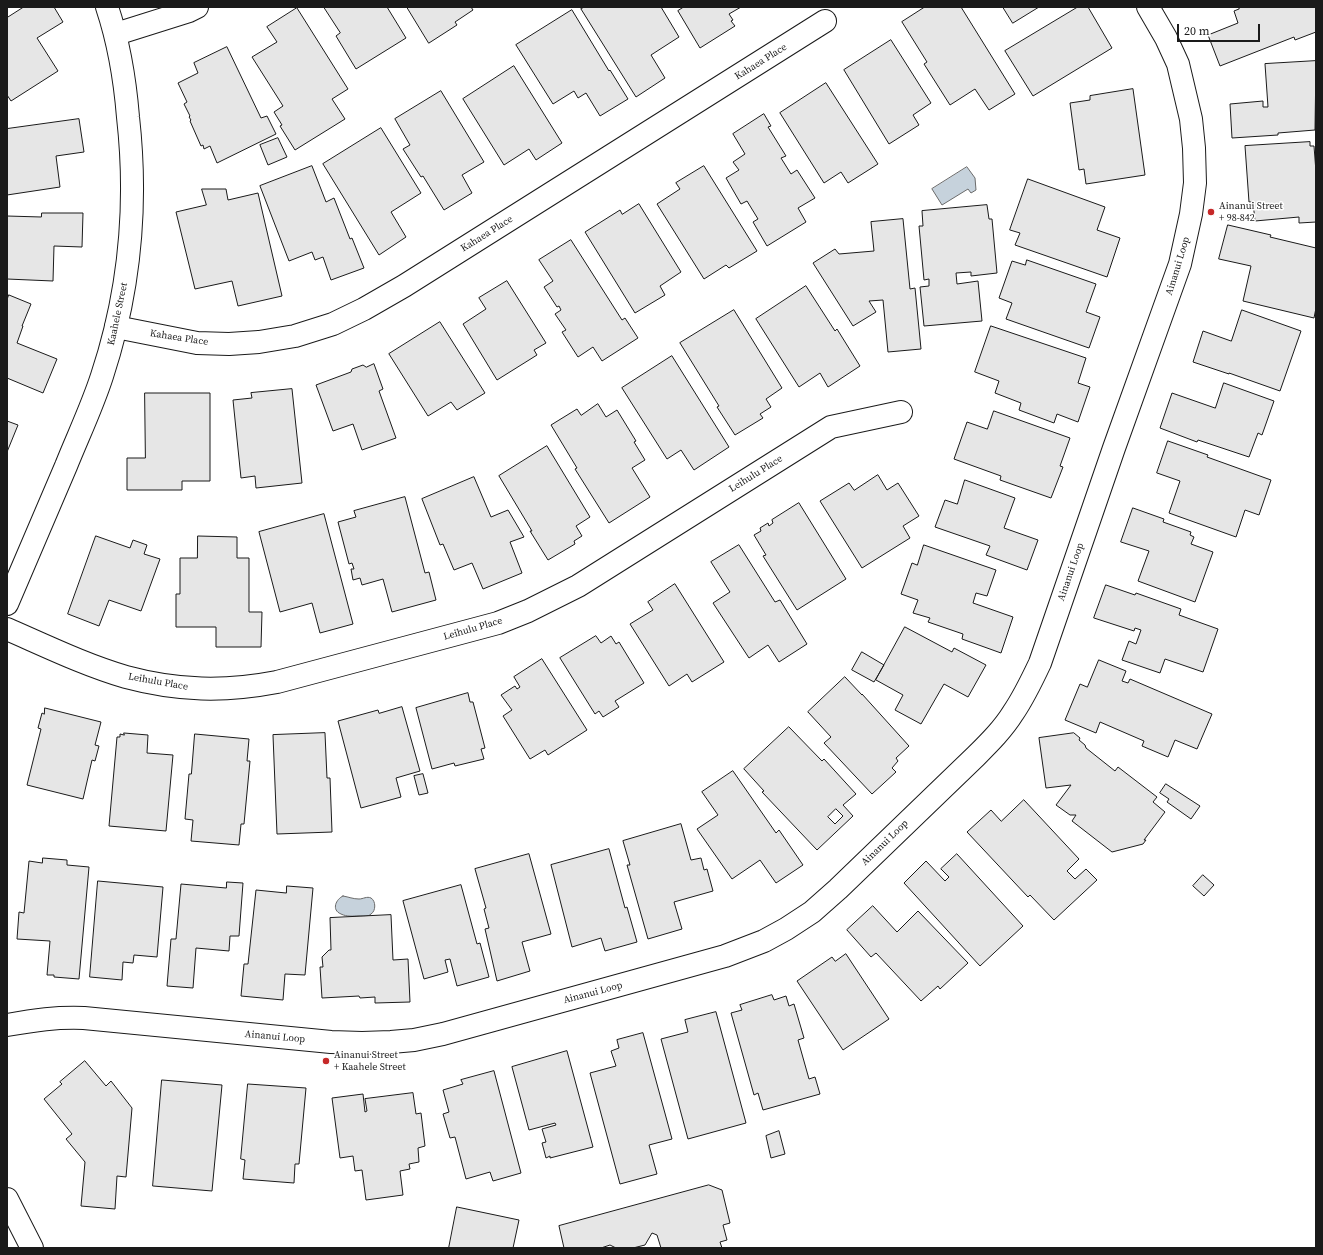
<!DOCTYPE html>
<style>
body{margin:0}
#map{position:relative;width:1323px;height:1255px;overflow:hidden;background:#fff;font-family:"Source Serif 4",serif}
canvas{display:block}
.frame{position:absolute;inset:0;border:8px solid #1a1a1a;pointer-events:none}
.scale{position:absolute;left:1177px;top:24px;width:83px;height:18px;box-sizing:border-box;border:2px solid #1a1a1a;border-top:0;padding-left:5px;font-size:12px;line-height:14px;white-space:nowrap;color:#1a1a1a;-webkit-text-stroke:3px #fff;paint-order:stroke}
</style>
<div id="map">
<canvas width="1323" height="1255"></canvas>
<div class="frame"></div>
<div class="scale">20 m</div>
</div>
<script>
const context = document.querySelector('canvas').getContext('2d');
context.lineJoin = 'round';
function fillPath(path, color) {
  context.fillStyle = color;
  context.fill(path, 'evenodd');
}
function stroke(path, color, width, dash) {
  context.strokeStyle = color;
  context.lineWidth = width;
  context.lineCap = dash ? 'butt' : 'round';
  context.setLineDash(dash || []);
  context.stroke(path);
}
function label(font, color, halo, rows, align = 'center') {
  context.font = font + ' "Source Serif 4",serif';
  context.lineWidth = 3;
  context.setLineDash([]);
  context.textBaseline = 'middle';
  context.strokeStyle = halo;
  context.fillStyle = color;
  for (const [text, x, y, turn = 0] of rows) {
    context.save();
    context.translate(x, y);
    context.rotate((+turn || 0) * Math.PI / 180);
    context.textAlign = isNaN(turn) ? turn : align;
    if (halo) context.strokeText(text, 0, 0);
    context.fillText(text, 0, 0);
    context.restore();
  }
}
const water = new Path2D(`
 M967,167l8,11 1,12 -5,3 -3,-4 -26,16 -10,-16z
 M343,896c6,1 10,3 16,3 4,0 8,-3 12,-1 5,3 5,13 0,16 -3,3 -8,2 -12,2 -6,0 -12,1 -18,-2 -10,-4 -5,-15 2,-18z`);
fillPath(water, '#c6d2dc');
stroke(water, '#6a6a6a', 1);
const building = new Path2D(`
 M24,7h30l9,15 -26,16 21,33 -47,30 -4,-6v-77z
 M324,7h63l19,31 -50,31 -20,-33 4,-3z
 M407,7h64l2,3 -18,12 2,3 -28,18z
 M585,7h76l18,30 -28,18 14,23 -29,19 -55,-88z
 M684,7h57l-12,7 4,6 -2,1 4,5 -35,22 -22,-37z
 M925,7h36l54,87 -26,16 -14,-21 -25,16 -26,-41 3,-2 -25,-40z
 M1003,7h36l-26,16z
 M1078,7h10l24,41 -79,48 -28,-45z
 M1238,7h78v25l-21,8 -1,-3 -74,29 -12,-31 30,-12 -4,-12 5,-2z
 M297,8l51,81 -16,10 13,20 -50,31 -15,-24 2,-1 -8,-13 9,-6 -31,-49 25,-15 -10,-15z
 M572,10l37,61 1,-1 18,29 -28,17 -14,-23 -8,5 -4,-7 -21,13 -37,-59z
 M891,40l40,63 -18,12 6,10 -30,19 -45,-74z
 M227,47l34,71 6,-2 9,18 -59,29 -7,-17 -6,3 -1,-4 -2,1 -11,-25 1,-1 -2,-3 1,-1 -6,-12 3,-2 -9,-19 20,-10 -4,-10z
 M1316,61l-1,69 -37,3v2l-46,3 -2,-34 33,-3v6h5l-3,-43z
 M514,66l48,77 -26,17 -7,-11 -25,16 -41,-66z
 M826,83l52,81 -30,19 -7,-11 -17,11 -44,-70z
 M1133,89l12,86 -59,9 -2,-15 -5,1 -9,-67 20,-3v-4z
 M441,91l43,71 -22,13 10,18 -28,17 -21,-34 -2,1 -18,-28 7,-4 -15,-26z
 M764,114l7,12 -3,1 18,29 -5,2 10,16 6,-4 18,28 -17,10 8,14 -39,24 -14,-24 5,-3 -11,-18 -6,3 -15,-26 13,-8 -6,-8 12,-8 -12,-20z
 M79,119l5,33 -28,4 4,31 -53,8v-66z
 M381,128l40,65 -30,19 15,25 -27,18 -56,-91z
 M278,138l9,19 -19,8 -8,-20z
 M1310,142v4h4l2,26v50l-17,1v-6l-44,4 -2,-19h-4l-4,-56z
 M312,166l14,36 8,-4 16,41 2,-1 12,30 -33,12 -8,-23 -8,3 -3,-8 -23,9 -29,-75z
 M704,166l53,85 -28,17 -3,-3 -22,14 -47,-75 23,-15 -4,-6z
 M1028,179l77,28 -8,23 23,8 -13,39 -92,-32 5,-12 -10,-3z
 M202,189h24l2,11 30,-7 24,103 -44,10 -6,-25 -37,8 -19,-77 30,-7z
 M639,204l42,68 -21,14 5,9 -30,18 -50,-81 35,-22 2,4z
 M987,205l2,14h3l5,54 -26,3v-4l-15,1 1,11 21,-3 4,40 -58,5 -4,-39 9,-1v-7l-5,1 -5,-54h4l-1,-15z
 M42,213h41l-1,34 -28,-1 -1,35 -46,-2v-63l34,1z
 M903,219l7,70 5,-1 6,61 -33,3 -5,-52 -14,1 7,11 -23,14 -40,-63 22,-14 4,5 35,-3 -3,-29z
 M1228,225l43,10 -1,2 46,11v60l-2,10 -71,-17 8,-35 -32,-7z
 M571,240l51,80 3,-2 13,20 -36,23 -9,-14 -15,10 -16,-25 4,-2 -11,-16 6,-4 -2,-4 -2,1 -13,-20 9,-6 -14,-21z
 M1027,260l69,24 -10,28 14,5 -11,31 -83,-29 6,-16 -13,-5 13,-37 13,4z
 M507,281l39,62 -12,7 3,5 -40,25 -34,-56 23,-15 -7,-11z
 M806,286l29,45 2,-2 23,37 -32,21 -8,-14 -21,14 -43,-68z
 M9,295l22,9 -9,22h1l-6,17 40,16 -14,34 -36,-15v-78z
 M734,310l48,78 -16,11 5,8 -11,7 3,4 -28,17 -18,-28 2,-1 -39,-63z
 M1242,310l59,21 -21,60 -51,-18v1l-36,-12 10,-31 28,10z
 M440,322l45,71 -28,17 -6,-8 -23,14 -39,-62z
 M991,326l95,32 -8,25 12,4 -12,35 -21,-8 -3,9 -35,-13 2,-7 -26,-10 4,-12 -24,-9z
 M672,356l57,91 -35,23 -13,-20 -14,9 -45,-71z
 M374,364l9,25 -4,2 17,47 -34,12 -9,-26 -20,7 -17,-46 35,-13 1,-3 11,-4 3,2z
 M1224,383l50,18 -12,34 -4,-2 -9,24 -51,-17 -1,2 -37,-14 12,-35 43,15z
 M292,389l10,94 -46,5 -1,-12 -14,2 -8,-78 19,-2 -1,-5z
 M145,393h65v88h-28v9h-55v-32h18z
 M598,404l8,13 11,-7 19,31 -2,1 11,18 -13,8 18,29 -41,26 -34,-54 2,-1 -26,-43 26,-16 4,6z
 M994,411l76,27 -10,28 3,1 -12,31 -51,-18 1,-4 -47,-17 13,-37 20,7z
 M7,421l11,4 -11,27z
 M1168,441l40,14 -1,2 64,23 -12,35 -14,-5 -9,27 -67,-24 11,-32 -23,-8z
 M547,446l43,71 -14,9 6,10 -8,5 1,3 -27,16 -18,-29h2l-33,-55z
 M878,475l9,15 11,-7 21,33 -16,10 7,12 -48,30 -42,-67 29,-18 5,7z
 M474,477l17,40 17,-7 16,27 -14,5 12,31 -39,16 -11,-26 -18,7 -11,-26 -3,1 -18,-46z
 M965,480l50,18 -11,30 34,12 -11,30 -41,-15 4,-9 -55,-19 10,-27 12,4z
 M405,497l20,76 4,-1 7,28 -44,12 -9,-33 -21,6 -2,-7 -7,2 -2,-11h3l-2,-6 -3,1 -11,-42 18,-5 -2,-6z
 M799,503l47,76 -49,31 -34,-54 3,-1 -12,-20 7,-4 -1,-3 8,-5 1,3 4,-3 -1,-3z
 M1133,508l31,11 -1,3 28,10 -1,3 4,2 -3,7 22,8 -18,50 -57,-21 11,-30 -28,-9z
 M324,514l29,110 -33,9 -8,-30 -32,9 -21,-80z
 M96,536l34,12 3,-8 14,5 -3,9 16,5 -19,52 -32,-11 -10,26 -31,-12z
 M198,536l39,1v21h12v54h13l-1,35h-45v-20h-40v-33h4v-36h17z
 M739,545l36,57 5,-2 27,44 -28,18 -11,-17 -19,13 -36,-55 17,-11 -19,-30z
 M924,545l72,25 -9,26 -11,-3 -3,10 40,14 -12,36 -39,-14 1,-5 -35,-12 2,-4 -17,-5 5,-13 -17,-6 11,-31 5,2z
 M675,584l49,78 -32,20 -5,-8 -18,12 -39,-62 23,-14 -5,-8z
 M1106,585l29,10 1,-2 45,16 -2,6 39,14 -15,43 -38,-13 -5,14 -38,-13 7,-19 7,3 5,-14 -6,-2 -1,3 -40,-13z
 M905,627l47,25 2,-4 32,17 -18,32 -24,-13 -23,40 -26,-14 8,-15 -27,-15z
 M596,636l5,7 10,-7 5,8 3,-2 25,41 -29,18 4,6 -16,10 -4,-6 -4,3 -35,-56z
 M862,652l22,13 -10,17 -22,-12z
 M542,659l45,71 -39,25 -3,-5 -15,9 -27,-43 9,-6 -11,-15 14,-9 2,3 3,-2 -6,-10z
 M1099,660l27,11 -4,10 6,2 2,-4 82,35 -15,35 -22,-9 -7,17 -26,-11 2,-5 -44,-19 -4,11 -31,-13 15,-36 7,3z
 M845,677l17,18v-1l47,52 -13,12 2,3 -6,7 4,4 -24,22 -48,-51 7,-6 -23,-25z
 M468,693l2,9h3l12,46 -4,1 3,10 -29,7 -1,-3 -22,6 -16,-61z
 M402,707l18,64 -24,7 5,19 -40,11 -23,-87 40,-11 1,3z
 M45,708l56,14 -6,23 4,1 -4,15 -3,-1 -9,39 -56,-14 14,-56 -3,-1 4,-15 2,1z
 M789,727l33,34 2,-2 32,35 -13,11 10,11 -36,34 -55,-58 2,-1 -20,-22zM836,809l7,7 -8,8 -7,-7z
 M124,733l24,2 -1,18 26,2 -7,76 -57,-5 8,-89h3v-3l4,1z
 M325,733l2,45h3l2,54 -55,2 -4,-99z
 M1074,733l6,5 -1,2 6,5 1,3 29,23 3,-4 39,30 -4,5 12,10 -21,28h2l-3,4 -31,8 -40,-31 4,-6h-6l-14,-10 15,-20 -25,3 -7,-50z
 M195,734l54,5 -2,22h3l-6,63h-3l-2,21 -48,-4 2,-21 -8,-1 4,-45h2z
 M733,771l43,62 3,-3 24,35 -27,18 -16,-23 -28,19 -35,-50 21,-14 -16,-23z
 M423,774l5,19 -9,2 -5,-19z
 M1166,784l34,22 -9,13 -24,-17 2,-3 -9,-6z
 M1024,800l55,59 -12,12 8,8 11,-10 11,11 -43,40 -24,-25 -2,2 -61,-65 24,-22 10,11z
 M681,824l10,36 10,-2 3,12 3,-1 6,22 -39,11 8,27 -34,10 -21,-74h3l-7,-24z
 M609,849l16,59 2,-1 10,35 -32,9 -4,-13 -29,9 -21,-82z
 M529,854l22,80 -29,8 8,29 -33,10 -12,-52 4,-1 -5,-19 2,-1 -11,-39z
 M957,854l66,72 -43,40 -76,-83 22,-22 19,20 4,-4 -8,-8z
 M43,858l24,2v5l22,2 -10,112 -25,-2v-2h-7l3,-34 -33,-2 2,-27 5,1 5,-52 13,2z
 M1203,875l11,10 -10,11 -11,-10z
 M98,881l65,6 -6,70 -23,-2 -1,8 -10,-1 -1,18 -32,-3z
 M227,882l16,1 -4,53h-9l-1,15 -33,-3 -3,40 -26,-2 4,-47h5l5,-55 45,4z
 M461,885l16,59 3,-1 9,34 -32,9 -7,-27 -5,1 3,12 -24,7 -21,-78z
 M287,886l26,2 -8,87 -20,-1 -2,26 -42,-4 3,-32h4l8,-74 30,3z
 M873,906l24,26 21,-21 50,52 -28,26 -2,-3 -17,15 -45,-48 -5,4 -24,-27z
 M391,915l2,45 15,-1 2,43 -35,1v-6l-15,1 -1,-2 -37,2 -2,-31h3l-1,-10 7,-7h2l-1,-32z
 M846,954l43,65 -46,31 -46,-69 35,-24 3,4z
 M772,995l2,5 12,-4 3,10 5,-2 10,34 -6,2 11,39 6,-2 5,17 -57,16 -5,-17 -4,2 -23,-82 11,-3 -2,-5z
 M716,1012l30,111 -58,16 -27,-100 27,-7 -3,-12z
 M643,1033l29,106 -23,6 8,29 -37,10 -30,-111 26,-7 -5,-15 8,-3 -2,-8z
 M567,1051l26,96 -43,11v-2l-4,2 -4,-15 4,-1 -4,-13 14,-4 -1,-2 -26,7 -17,-63z
 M85,1061l21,25 5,-5 21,27 -6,69 -9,-1 -2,33 -34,-3 4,-44 -19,-23 6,-5 -28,-35 18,-15 -2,-2z
 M494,1071l27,102 -28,8 -3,-9 -24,7 -11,-42 -5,1 -7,-24 6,-2 -6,-22 20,-6 -2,-4z
 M162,1080l60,5 -10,106 -59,-5z
 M248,1084l58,4 -7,76h-4l-1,19 -51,-4 2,-19 -4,-1z
 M413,1093l3,21 5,-1 4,33 -7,2 1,14 -10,2 1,5 -10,2 3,24 -37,5 -4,-30 -7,1 -2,-15 -13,2 -8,-60 31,-4 2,18 2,-1 -2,-12z
 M779,1131l6,23 -14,4 -5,-22z
 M709,1185l13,5 8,33 -7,2 4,15 -7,2 2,6h-61l-4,-13 -5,-2 -7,12 -12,3h-17l-6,-3 -9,3h-37l-5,-22z
 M457,1207l62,13 -6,28h-64z`);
fillPath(building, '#e6e6e6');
stroke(building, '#1a1a1a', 1);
const street = new Path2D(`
 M116,34l73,-23 8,-4
 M116,327l81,16 32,1 30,-2 36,-6 38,-12 31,-15 40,-23 421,-265
 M7,629c39,17 78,36 119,48 52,14 99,15 151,5l221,-59 30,-12 50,-25 253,-159 70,-15
 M7,1025c28,-5 49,-8 77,-7l247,24 31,1 29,-1 23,-2 29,-6 282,-78 39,-15 22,-12 26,-17 26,-23 138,-133c14,-14 27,-27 37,-43 11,-16 19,-33 27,-50l74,-215 66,-184 11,-50 4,-31 -1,-35 -3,-29 -13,-55 -12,-26 -18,-31`);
const secondary = new Path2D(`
 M7,604c20,-46 39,-92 59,-138 12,-30 26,-59 36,-90 28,-85 36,-170 26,-259 -3,-37 -9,-74 -21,-110
 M7,1199l25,49`);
stroke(street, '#1a1a1a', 24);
stroke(secondary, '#1a1a1a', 24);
stroke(street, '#fff', 22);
stroke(secondary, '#fff', 22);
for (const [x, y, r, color] of [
 [1211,212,4,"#c62828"],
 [326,1061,4,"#c62828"]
]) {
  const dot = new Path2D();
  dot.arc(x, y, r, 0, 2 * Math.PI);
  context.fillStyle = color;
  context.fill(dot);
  stroke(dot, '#fff', 1.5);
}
label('10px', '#1a1a1a', '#fff', [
 ["Kahaea Place",761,62,-32],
 ["Kahaea Place",487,234,-32],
 ["Ainanui Loop",1178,266,-73],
 ["Kaahele Street",118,314,-78],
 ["Kahaea Place",179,338,9],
 ["Leihulu Place",756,474,-32],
 ["Ainanui Loop",1071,572,-71],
 ["Leihulu Place",473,629,-16],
 ["Leihulu Place",158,682,10],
 ["Ainanui Loop",885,843,-44],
 ["Ainanui Loop",593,993,-15],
 ["Ainanui Loop",275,1037,5]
]);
label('10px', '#1a1a1a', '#fff', [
 ["Ainanui Street",1219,206],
 ["+ 98-842",1219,218],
 ["Ainanui Street",334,1055],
 ["+ Kaahele Street",334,1067]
], 'left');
</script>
